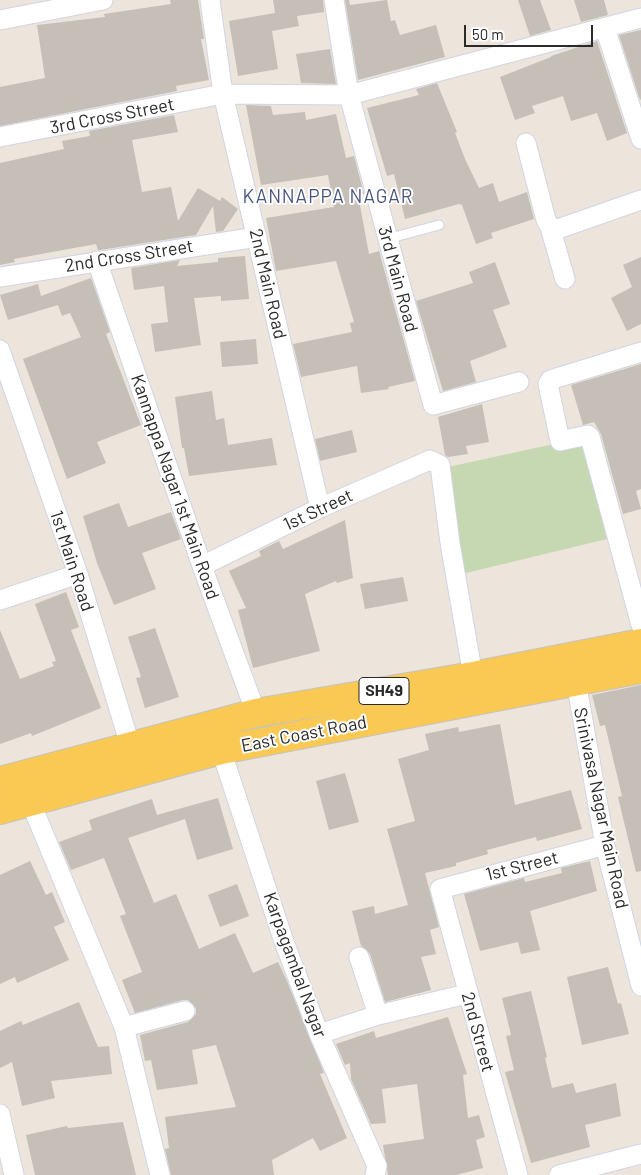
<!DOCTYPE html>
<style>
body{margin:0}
#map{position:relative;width:641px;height:1175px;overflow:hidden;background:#ede4db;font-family:Barlow,sans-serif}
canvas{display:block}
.scale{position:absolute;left:464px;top:25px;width:129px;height:22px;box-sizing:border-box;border:2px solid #2a2a2a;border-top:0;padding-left:6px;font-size:15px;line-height:18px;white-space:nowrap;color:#2a2a2a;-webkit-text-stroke:4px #fff;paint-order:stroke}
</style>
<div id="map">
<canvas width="641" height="1175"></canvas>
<div class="scale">50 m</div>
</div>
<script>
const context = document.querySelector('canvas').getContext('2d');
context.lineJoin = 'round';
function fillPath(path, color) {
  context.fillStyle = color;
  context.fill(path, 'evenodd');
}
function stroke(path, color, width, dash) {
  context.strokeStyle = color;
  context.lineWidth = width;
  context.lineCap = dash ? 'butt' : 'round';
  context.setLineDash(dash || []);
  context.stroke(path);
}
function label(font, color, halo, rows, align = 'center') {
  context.font = font + ' Barlow,sans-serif';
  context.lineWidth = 4;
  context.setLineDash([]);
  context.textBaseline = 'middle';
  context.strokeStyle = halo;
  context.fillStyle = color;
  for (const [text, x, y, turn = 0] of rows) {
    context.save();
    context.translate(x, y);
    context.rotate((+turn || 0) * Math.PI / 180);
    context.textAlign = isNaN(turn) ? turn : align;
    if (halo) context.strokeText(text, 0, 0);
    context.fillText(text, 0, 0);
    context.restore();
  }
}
fillPath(new Path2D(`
 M586,437l29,100 -153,37 -14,-107z`), '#c6d8b1');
fillPath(new Path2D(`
 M170,0h28l6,39h-3l8,41 -33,6 1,5 -177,35v-39l45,-9 -8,-53 68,-8 -1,-3 67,-10z
 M273,0h50l1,12 -27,4 2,10 -27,5 6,38 -40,7 -9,-55 46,-8z
 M345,0h4l1,5 37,-5 4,21 4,-1 5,15 36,-10 9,32 -87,23z
 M518,0h22l11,30 -21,6z
 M574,0h30l4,15 -27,7z
 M641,30v69l-1,1 -21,-65z
 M597,41l30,92 -20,8 -10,-28 -26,8 -8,-25 -31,10 3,7 -20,7 -15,-43 51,-20v-1z
 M330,49l6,35 -35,-1 -5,-29z
 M437,83l20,49 -2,1 10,26 14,29 14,-5 6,19 28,-10 7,27 -43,14 2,5 -17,6 -14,-39 -3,-1 -54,15 -11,-45 -7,2 -20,-68 52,-13 -3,-6z
 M246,105l25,1 2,9 32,-3 1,8 30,-6 10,44 8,-2 10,38 -6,1 11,59 10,-3 36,130 -27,6 1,2 -28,4 -4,-27 -56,11 -8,-33 59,-12 -2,-9 4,-1 -18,-61 -60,10 -10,-53 68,-11 -6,-32 -67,10z
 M174,115l4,17 -46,8 10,52 29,-5 7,34 20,-33 22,13 2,-4 16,12 -15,22 -7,1 -3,-26 -17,29 -96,15h-2l-2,-6 -82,15 1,3 -15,3v-102l64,-14 -2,-8 28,-5 -1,-5z
 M245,256l4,43 -28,2v-5l-27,2 7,47 -46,7 -4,-28 17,-2 -4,-36 -30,4 -3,-22 49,-8 -3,6 41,-4v-4z
 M641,257v67l-14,7 -16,-33 21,-11 -9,-22z
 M495,262l15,42 -17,6 14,37 -37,14 6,21 -33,9 -27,-90 57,-18 -4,-11z
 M91,278l19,54 -4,2 35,91 -44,17 9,21 -39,16 -44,-120 58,-22 -11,-24 -8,3 -4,-11 -50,15 -8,-25 38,-11 3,12z
 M256,339l2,25 -36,3 -2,-25z
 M641,364v125l-5,2 5,18 -18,5 -22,-80 -7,-12 -11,3 -12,-40z
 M212,391l4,29 8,-2 4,27 44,-7 5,27 -88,11 -5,-28h-2l-7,-51z
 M482,404l7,38 -23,4 2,8 -20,3 -3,-2 -7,-38z
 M352,430l5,22 -37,9 -5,-22z
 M119,503l9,24 43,-15 10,27 -39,14 14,36 -42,16 -17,-42 -14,-47z
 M345,520l8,58 -16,5 -1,-2 -31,13 15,57 -67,17 -15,-58 8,-2 -17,-37 32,-15 -2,-5 20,-10 4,8z
 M403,577l5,24 -43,8 -5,-25z
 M66,592l13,35 -8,3 30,78 -69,28 -1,-3 -31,11v-114l20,49 34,-13 -2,-4 4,-1 -21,-57z
 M155,628l24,69 -34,11 -9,-30 5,-1 -13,-40z
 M641,685v186l-5,1 -18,-75 4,-1 -17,-71 -5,1 -8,-31z
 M500,724l15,81 56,-15 11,39 -45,12 -1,-4 -49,13 1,4 -32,9v3l-31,7 14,54 -9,3 6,24 -15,3 10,33 -46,12 -15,-48 -9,-8 -9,-35 22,-5 1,8 33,-9 -21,-76 28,-8 -17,-62 31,-9 -4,-16 33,-7 1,5z
 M345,773l14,49 -30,8 -13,-49z
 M218,798l15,51 -36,11 -12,-41 -57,19 26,65 22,-9 23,55 36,-16 18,40 25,-11 9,19 37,92 -4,1 27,64 -27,13 -7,-13 -41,22 2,15h-103l-6,-26 4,-1 -4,-31 71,-10 -20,-62 -24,5 6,34 -41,6 -6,-30 -6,1 -5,-26 48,-13 8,-8v-6l-8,-8h-5l-48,13 -13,-33 20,-8 -22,-56 6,-2 -22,-56 -33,12 -12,-28 33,-12 -3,-10 63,-21 5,16z
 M30,861l16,34 6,-3 13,30 -11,5 15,33 -52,23 -2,-6 -15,7v-109z
 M590,861l7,30 -67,20 10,39 -19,4 -3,-12 -38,9 -16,-57 60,-16 1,4 37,-9 -1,-5z
 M237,884l12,32 -29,11 -12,-32z
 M608,967l10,37 3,-1 8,31 -47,11 -15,-68z
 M531,991l16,66 -2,1 7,30 21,-5 3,10 40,-10 5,33 -36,9 5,22 -59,16 -26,-91 9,-2 -8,-34 5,-1 -9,-37z
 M79,1002l19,45 11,-1 3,28 -61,7 4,17 -33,8 -10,-44 -12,6v-37l21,-10 2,4z
 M448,1017l19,57 -4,1 5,43 11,-3 6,22 -9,3 7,28 -27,7h-68l-5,-30 41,-6 -7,-55 -35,5 4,34 -15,1 -20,-45 -1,-16 -5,2 -9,-21 38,-13 2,7z
 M123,1122l13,53h-101l-9,-40 41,-9 1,2z`), '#c5bfb7');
const service = new Path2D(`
 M387,239l52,-14`);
const minor = new Path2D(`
 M210,0l13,94 97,414
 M334,0l15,95 84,310 86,-23
 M0,20l103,-20
 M605,28l36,111
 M0,137l223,-43 126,1 292,-77
 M526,143l20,77 4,7 5,3 86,-30
 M550,227l15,52
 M97,261l105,305 54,147
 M0,277l257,-40
 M0,350l78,224 56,184
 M641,352l-91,28 -2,4 12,57 28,-6 2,2 51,188
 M202,566l118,-58 110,-48 10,5 10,78 23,133
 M0,600l78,-26
 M574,670l31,175 36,141
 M221,750l62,189 36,95 58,132 -2,9
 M30,801l94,226 36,148
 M359,957l19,58
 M124,1027l61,-16
 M319,1034l59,-19 89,-21
 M0,1114l14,61
 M518,1175l-78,-286 165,-44
 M559,1175l82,-21`);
const primary = new Path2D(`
 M0,781l256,-68 217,-37 168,-33
 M0,810l221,-60 420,-81`);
stroke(service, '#d0d5e4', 11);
stroke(minor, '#d0d5e4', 21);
stroke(primary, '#c3c3c3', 30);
stroke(service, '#fff', 9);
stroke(minor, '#fff', 19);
stroke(primary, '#fac953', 28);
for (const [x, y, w] of [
 [384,691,50]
]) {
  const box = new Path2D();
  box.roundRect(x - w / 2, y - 13.5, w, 27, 4);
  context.fillStyle = '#fff';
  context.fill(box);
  stroke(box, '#2a2a2a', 1);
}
label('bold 16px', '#2a2a2a', null, [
 ["SH49",384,691]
]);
label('18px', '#2a2a2a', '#fff', [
 ["3rd Cross Street",112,116,-11],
 ["2nd Cross Street",129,256,-9],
 ["3rd Main Road",398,279,75],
 ["2nd Main Road",268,284,77],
 ["Kannappa Nagar 1st Main Road",175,487,71],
 ["1st Street",318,510,-25],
 ["1st Main Road",72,561,72],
 ["East Coast Road",304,734,-11],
 ["Srinivasa Nagar Main Road",601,808,78],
 ["1st Street",522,866,-14],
 ["Karpagambal Nagar",295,965,70],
 ["2nd Street",478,1032,75]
]);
context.letterSpacing = '1px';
label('19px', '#47547e', '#fff', [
 ["KANNAPPA NAGAR",328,197]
]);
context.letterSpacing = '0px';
</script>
